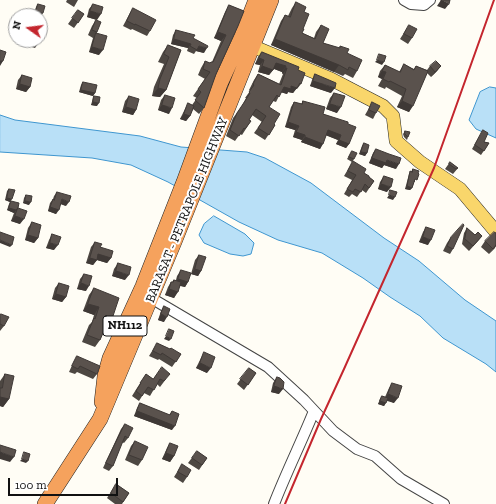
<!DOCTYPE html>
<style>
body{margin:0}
#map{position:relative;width:496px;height:504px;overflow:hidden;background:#fffdf5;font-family:"Zilla Slab",serif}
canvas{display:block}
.north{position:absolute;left:8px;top:8px;width:40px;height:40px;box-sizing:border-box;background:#fff;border:1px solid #a0a0a0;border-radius:50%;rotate:284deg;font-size:11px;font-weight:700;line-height:16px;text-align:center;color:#111}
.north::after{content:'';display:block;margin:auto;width:14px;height:18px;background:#c4262e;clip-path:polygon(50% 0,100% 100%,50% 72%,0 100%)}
.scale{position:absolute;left:8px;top:478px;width:110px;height:18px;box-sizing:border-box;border:2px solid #111;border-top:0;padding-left:5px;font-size:12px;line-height:14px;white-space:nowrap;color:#111;-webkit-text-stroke:3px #fff;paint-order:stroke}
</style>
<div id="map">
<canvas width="496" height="504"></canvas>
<div class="north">N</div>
<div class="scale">100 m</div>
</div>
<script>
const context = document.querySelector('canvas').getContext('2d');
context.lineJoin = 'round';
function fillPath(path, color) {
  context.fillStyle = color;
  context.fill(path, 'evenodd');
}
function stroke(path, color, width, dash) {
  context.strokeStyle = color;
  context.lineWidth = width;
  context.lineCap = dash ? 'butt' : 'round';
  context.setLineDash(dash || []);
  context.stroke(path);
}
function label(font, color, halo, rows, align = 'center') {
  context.font = font + ' "Zilla Slab",serif';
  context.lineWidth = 4;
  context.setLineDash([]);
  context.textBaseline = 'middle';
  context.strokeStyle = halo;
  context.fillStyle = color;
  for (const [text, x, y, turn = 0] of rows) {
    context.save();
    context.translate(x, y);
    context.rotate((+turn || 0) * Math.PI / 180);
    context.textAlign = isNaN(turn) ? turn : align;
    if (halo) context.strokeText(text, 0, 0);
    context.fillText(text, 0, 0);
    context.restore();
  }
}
const water = new Path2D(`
 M490,87l6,1v50l-20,-9 -7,-9 11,-28z
 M0,115l15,5 125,16 41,11 66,5 18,6 46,25 73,55 35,23 46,39 31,21v51l-10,-8 -43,-26 -23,-22 -30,-19 -27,-19 -41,-25 -44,-13 -39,-18 -71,-40 -37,-17 -39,-7 -92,-6z
 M214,216l31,18 9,9 -3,11 -8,2 -13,-2 -26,-11 -5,-8 5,-11z`);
fillPath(water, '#b9e0f7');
stroke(water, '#3f96cf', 1);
const minor = new Path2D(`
 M404,0l7,4 13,1 6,-5
 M151,298l117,69 36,33 29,31 24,18 18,7 26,23 43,25
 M274,504c12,-31 27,-61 40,-93`);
const major = new Path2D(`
 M252,46l79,33 52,27 10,10 3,25 24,21 40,27 36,43`);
const highway = new Path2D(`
 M102,402l3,-26 5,-18 33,-72 41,-104 36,-98 22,-48 14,-36
 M45,504l55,-85 74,-177 97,-242`);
stroke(minor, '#444', 12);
stroke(major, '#222', 14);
stroke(highway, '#222', 16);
stroke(minor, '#fff', 10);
stroke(major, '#f9d66b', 13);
stroke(highway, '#f5a25d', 15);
stroke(new Path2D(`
 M285,504l36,-85 23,-50 90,-201 60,-168`), '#c4262e', 2);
fillPath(new Path2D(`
 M67,0h11l-4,7 -8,-5z
 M296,2l8,10 -2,21 12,5 2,-6 5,-7 2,18 16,5 1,-2 7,7 10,18 -4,7 -8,-4 -2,2 -9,-4 -63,-27 10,-24 4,-6 3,1 4,-8z
 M38,4l3,12 -7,-2 2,-7z
 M93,4l4,16 -10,-3 2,-8z
 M229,5l15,6 -28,63 -12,34 -5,6 -6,-5 -3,7 -4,5 -6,-2 8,-16 4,2 5,-7 -4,-2 12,-17 -7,-4 3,-7 4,-7 5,2 2,-1 9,-21 -7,-3 11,-26z
 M133,8l17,23 -3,5 -15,-7 -1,1 -8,-4 7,-13z
 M78,10l6,4 -10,14 -6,-4z
 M96,20l1,13 2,22 -10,-3 4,-14 -5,-3 4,-9z
 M409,25l3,13 -4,6 -8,-5z
 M176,30l17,8 11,15 -8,-2 -2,3 -7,-3 1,-3 -17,-4 2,-9z
 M168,45l13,5 -15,40 -6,7 -8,-1 2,-9 10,-23 -6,-2 5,-10z
 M262,52l36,18 3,14 -4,5h-1l-3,4 -5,-1 -1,2 -6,-2 -5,10 -3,-1 -4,6 5,17 1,1 -10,15 -11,-7 8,-11 -10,-7 -3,5 2,1 -9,14 -2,-1 -5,7 -9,-5 7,-18 9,-12 4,-8h-1l5,-7 -1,-1 5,-10 4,-6 21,10 4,-10 -1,-1v-1l-8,-3 -5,6 -11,-3 2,-7 -5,-1 3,-7z
 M404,64l10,5 2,-3 11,4 3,-4h11l-4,5 -6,6 -4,-4 -18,39 -12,-5 5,-11 -16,-9 -1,2 -7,-3 4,-7 -4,-2 2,-6 5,-6 14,7z
 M315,74l16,19 -21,-7 2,-6z
 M22,75l8,12 -4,5 -10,-3 2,-9z
 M83,82l12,11 -2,3 -14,-4 2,-7z
 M334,93l3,20 -11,-4 4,-11z
 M165,95l4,19 -11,-4 3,-10z
 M94,96l3,10 -6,-1 2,-7z
 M129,96l7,14 -3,5 -11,-3 3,-11z
 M303,101l20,13 25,10 1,20 -3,4 -10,-4 2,-4 -12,-5 -6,14 -19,-7 1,-2 -9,-3 2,-7 -10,-3 6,-20 3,-5 7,2z
 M372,102l4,11 -3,6 -8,-4 4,-7z
 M483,130l1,12 5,1 -8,12 -9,-6z
 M405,131l3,6 -1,3 -3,-3 -1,-3z
 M364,143l3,10 -2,3 -6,-2 3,-8z
 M376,149l20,20 -12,-4 -2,3 -13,-5 4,-10z
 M352,151l2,8 -2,3 -5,-3z
 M353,161l11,12 10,8 -8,12 -4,-3 -5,7 -5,-3 -3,3 -5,-3 8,-14 -8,-4z
 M450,162l8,6 -5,6 -8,-5z
 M413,169l2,13h-1l-2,6 -2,2 -5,-1 4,-15z
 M384,176l3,16 -9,-3 2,-7z
 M9,189l1,13 -5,-2 2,-9z
 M57,192l9,14 -6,-2 -4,10 -8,-3 2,-8 3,-4 1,-3z
 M26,195l3,10 -6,-2 1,-5z
 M11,201l7,7 2,16 -9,-3 3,-8 -7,-3 2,-6z
 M32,222l6,16 -4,5 -9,-3 3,-12z
 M426,227l2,18 -9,-3 4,-10z
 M467,228l8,7 7,1 -4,5 -9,10 -7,-7 2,-11z
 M496,233v13l-7,8 -8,-7 4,-6z
 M52,234l2,16 -8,-2 3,-8z
 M451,237l2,12 -3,5 -7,-3 4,-8z
 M95,242l16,16 -4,5 -10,-3 -4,5 -7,-2 5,-16z
 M199,255l2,16 -3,5 -7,-2 4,-14z
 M118,263l7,17 -13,-4 2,-7z
 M181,270l7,12 -3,5 -5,-1 -6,12 -9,-3 3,-8 3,-5h1l2,-2h2l1,-4z
 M84,274l2,17 -9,-2 3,-10z
 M59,283l7,14 -4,5 -10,-3 3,-11z
 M94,288l17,34 -5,7h-1l-5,11 -5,7 -13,-5 7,-17 3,-3 2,-7 -11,-4 6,-16z
 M164,306v16l-6,-2 3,-9z
 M1,314l3,12 -4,5v-15z
 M157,343l13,6 11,5 -9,13 -13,-8 -1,1 -9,-4z
 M204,352l3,21 -11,-5z
 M77,356l20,18 -4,5 -16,-7 -2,2 -6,-2 5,-11z
 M249,368l7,5 -12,17 -7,-6z
 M5,374l4,25 -6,8 -3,-1v-25z
 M146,374l7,5h13l-6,8 -3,-3 -7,12 -6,-3 -5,8 -7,-5 5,-8z
 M277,377l2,17 -8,-2 2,-9z
 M392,383l2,20 -7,-3 -3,6 -6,-2 2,-5 2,-3 3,1 4,-9z
 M140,403l29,12 3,-4v19l-38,-14 3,-8z
 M125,424l3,14 -4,5 -2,-1 -9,24 -4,5 -6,-3 18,-39z
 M135,441l7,19 -4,6 -13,-6 6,-14z
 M170,443l4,13 -4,6 -8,-3 5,-11z
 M197,451l10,7 -8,12 -11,-7z
 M182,464l5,13 -4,6 -9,-6z
 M116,484l13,9 -7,11h-7l-8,-6z`), '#4d4742');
fillPath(new Path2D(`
 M441,0l8,4 -4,5 -8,-3z
 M36,11l7,2 -2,3 -7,-2z
 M90,11l11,3 -4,6 -10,-3z
 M218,32l8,3 -5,6 -7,-3z
 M174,39l17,5 -3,4 -17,-4z
 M275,39l64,26 -5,7 -63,-27z
 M31,43l6,2 -2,3 -6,-2z
 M199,46l8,2 -3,5 -8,-2z
 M92,47l11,3 -4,5 -10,-3z
 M259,58l5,2 -4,5 -5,-1z
 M377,60l7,2 -2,3 -7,-3z
 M0,61h3l-3,5z
 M276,63l10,3 -4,6 -10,-4z
 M262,66l11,4 -4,5 -11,-3z
 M441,66l-4,5 -6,6 4,-5z
 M285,68h2l-4,6 -1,-1z
 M382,71l4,1 -4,7 -4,-2z
 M313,81l22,7 -4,5 -21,-7z
 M20,84l10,3 -4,5 -10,-3z
 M291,86l6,2 -4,5 -5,-1 -1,2 -7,-2 4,-5z
 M158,88l8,2 -6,7 -8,-1z
 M81,90l14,3 -2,3 -14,-4z
 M402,101l11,5 -4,6 -12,-5z
 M93,102l6,1 -2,3 -6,-1z
 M330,104l11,3 -4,6 -11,-4z
 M162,105l10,3 -3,6 -11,-4z
 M126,107l10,3 -3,5 -11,-3z
 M184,114l6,2 -4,5 -6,-2z
 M288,122l11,4 -4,4 -10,-3z
 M328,130l13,5 -3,5 -13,-5z
 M296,132l9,3 -3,5 -9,-3z
 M305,137l18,7 -3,5 -19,-7z
 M339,140l10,4 -3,4 -10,-4z
 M361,152l6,1 -2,3 -6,-2z
 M372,158l15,2 12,4 -3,5 -12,-4 -2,3 -13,-5z
 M381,184l10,3 -4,5 -9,-3z
 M407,186l5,2 -2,2 -5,-1z
 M389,195l6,2 -2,3 -6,-2z
 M7,198l5,1 -2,3 -5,-2z
 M62,199l7,3 -3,4 -7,-3z
 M25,201l6,1 -2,3 -6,-2z
 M50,207l9,3 -3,4 -8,-3z
 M9,208l7,2 -2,3 -7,-3z
 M15,216l9,3 -4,5 -9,-3z
 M28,235l10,3 -4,5 -9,-3z
 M423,237l8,3 -3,5 -9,-3z
 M0,240l12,5 -2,2 -10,-4z
 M50,243l8,2 -4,5 -8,-2z
 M496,245l-1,3 -6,6 4,-5z
 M98,254l13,4 -4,5 -10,-3 -4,5 -7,-2 4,-5z
 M195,269l6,2 -3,5 -7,-2z
 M116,271l13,4 -4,5 -13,-4z
 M178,279l10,3 -3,5 -10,-3z
 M81,283l8,3 -3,5 -9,-2z
 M169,289l9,3 -4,6 -9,-3z
 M56,294l10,3 -4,5 -10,-3z
 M88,304l11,3 -5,8 -11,-4z
 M161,314l6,3 -3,5 -6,-2z
 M108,321l3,1 -5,7 -3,-1z
 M166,336l5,3 -2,2 -5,-2z
 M200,363l11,5 -4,5 -11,-5z
 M274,386l9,3 -4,5 -8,-2z
 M388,394l10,4 -4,5 -10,-3z
 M0,397l9,2 -6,8 -3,-1z
 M380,401l6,2 -2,3 -6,-2z
 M137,411l38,15 -3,4 -38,-14z
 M0,452l14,5 -4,5 -10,-3z
 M166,453l8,3 -4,6 -8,-3z
 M22,459l6,2 -2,2 -6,-2z`), '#3f3936');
const building = new Path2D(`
 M441,0h9l-1,4z
 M296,2l10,5 -2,5 5,2 -6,15h1l-2,4 13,6 6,-14 8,4 -6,14 17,5v-2l9,3 -2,4 15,7 -5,11 -8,-4 -1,3 -9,-5 -64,-26 10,-24 5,2z
 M38,4l7,2 -2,7 -7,-2z
 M93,4l10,3 -2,7 -11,-3z
 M229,5l15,6 -6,15 -22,48 -12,34 -9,-8 6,-8 -3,-3 12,-17 -7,-3 2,-8 5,2 1,-1h2l13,-27 -8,-3z
 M133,8l23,12 -6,11 -15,-7v1l-8,-4z
 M78,10l6,4 -6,9 -6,-5z
 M96,20l5,2 -4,10 -5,-2z
 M409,25l8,4 -5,9 -8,-4z
 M176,30l19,5 -2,3 15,8 -1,2 -8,-2 -2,4 -7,-4 1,-2 -17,-5z
 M96,33l11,3 -4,14 -11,-3z
 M31,40h7l-1,5 -6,-2z
 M168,45l13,5 -15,40 -8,-2 2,-9 9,-22 -5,-3z
 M0,50l6,2 -3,9h-3z
 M262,52l37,15 -1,3 7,3 -4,11 -1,-1 -3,5 -6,-2v3l-7,-2 -5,10 -2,-2 -8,12 11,7 -6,10 1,1 -6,10 -11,-7 8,-12 -10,-7 -7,11 2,1 -6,8 -1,-1 -5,8 -9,-6 7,-17 8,-12 5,-8 -1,-1 5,-7 -1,-1 5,-10 23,11 6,-17h-2l1,-2 -10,-3 -3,7 -11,-4 2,-6 -5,-2z
 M379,54l7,2 -2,6 -7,-2z
 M436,61l5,5 -6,6 -5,-6z
 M404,64l10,6 2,-4 12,5 -15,35 -11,-5 4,-12 -16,-8 -1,1 -6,-3 3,-7 -4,-1 3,-6 15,7z
 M315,74l21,9 -1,5 -22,-7z
 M22,75l10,3 -2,9 -10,-3z
 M83,82l14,3 -2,8 -14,-3z
 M334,93l11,3 -4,11 -11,-3z
 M165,95l10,3 -3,10 -10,-3z
 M94,96l6,1 -1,6 -6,-1z
 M129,96l10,3 -3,11 -10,-3z
 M303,101l22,6 -2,7 25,8v2l8,3 -7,17 -10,-4 2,-5 -13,-5 -5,14 -18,-7v-2l-9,-3 3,-6 -11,-4 6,-20 8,2z
 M372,102l8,4 -4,7 -7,-3z
 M188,103l6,3 -4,10 -6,-2z
 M483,130l5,3 -4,9 5,1 -5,8 -9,-6z
 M405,131l5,1 -2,5 -3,-3z
 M364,143l5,2 -2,8 -6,-1z
 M376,149l13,5 12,4 -2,6 -12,-4 -1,3 -14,-5z
 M352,151l5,2 -3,6 -5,-2z
 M353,161l13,8 -2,4 5,3v1l5,4 -5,7 -4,-4 -4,8 -6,-3 -2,3 -6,-3 9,-14 -8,-4z
 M450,162l8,6 -2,1 -7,-5z
 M413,169l6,2 -1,2 1,1 -2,6 -2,-1 -3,9 -5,-2 3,-15 2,1z
 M384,176l9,3 -2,8 -10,-3z
 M9,189l6,1 -3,9 -5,-1z
 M390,190l7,2 -2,5 -6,-2z
 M57,192l14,4 -2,6 -7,-3 -3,11 -9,-3 3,-8 1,1z
 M26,195l6,1 -1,6 -6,-1z
 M11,201l8,2 -1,5 -2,2 -7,-2z
 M18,208l9,3 -3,8 -9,-3z
 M32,222l9,3 -3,13 -10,-3z
 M463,224l1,1 -11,24 -6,-3 4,-9z
 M426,227l9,3 -4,10 -8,-3z
 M467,228l8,7 3,-3 4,4 -9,10 -8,-7z
 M0,232l14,5 -2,8 -12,-5z
 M494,232l2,1v12l-3,4 -8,-8z
 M52,234l9,3 -3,8 -8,-2z
 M95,242l7,2 -2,3 13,4 -2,7 -13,-4 -1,6 -7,-2z
 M199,255l7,2 -5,14 -6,-2z
 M118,263l13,4 -2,8 -13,-4z
 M181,270l10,3 -3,9 -10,-3z
 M84,274l8,2 -3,10 -8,-3z
 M174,280l7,2 -3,10 -9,-3 2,-7h2z
 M59,283l10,3 -3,11 -10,-3z
 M94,288l25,10 -8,24 -3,-1 -8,19 -13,-5 7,-17 1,1 4,-12 -11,-3z
 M164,306l6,3 -3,8 -6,-3z
 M1,314l8,3 -5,9 -4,-2v-8z
 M169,329l5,2 -3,8 -5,-3z
 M157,343l13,6 1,-1 10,6 -5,8 -14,-9 -1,2 -8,-4z
 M204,352l11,5 -4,11 -11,-5z
 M77,356l23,10 -3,8 -17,-8 -2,3 -6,-3z
 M162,367l8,7 -6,7 -4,-2 -6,11 -6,-3 -6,9 -6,-5 5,-8h-1l6,-9 7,5z
 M249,368l7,5 -8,12 -8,-6z
 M5,374l9,2 -5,23 -9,-2v-9h2z
 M277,377l3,1 4,4 -1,7 -9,-3z
 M392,383l10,3 -4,12 -10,-4z
 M382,396l6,2 -2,5 -6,-2z
 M140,403l30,12 2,-4 7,3 -4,12 -38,-15z
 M125,424l8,4 -5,10 -3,-2 -12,30 -7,-3z
 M135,441l13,6 -6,13 -13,-5z
 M170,443l8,3 -4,10 -8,-3z
 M0,445l16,5 -2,7 -14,-5v1z
 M197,451l10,7 -5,7 -10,-7z
 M24,452l6,2 -2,7 -6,-2z
 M182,464l9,6 -4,7 -9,-5z
 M116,484l13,9 -6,9 -12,-9z`);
fillPath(building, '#5a524d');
stroke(building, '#3f3936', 1);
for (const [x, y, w] of [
 [125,326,44]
]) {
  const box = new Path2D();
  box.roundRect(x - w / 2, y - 10, w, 20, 3);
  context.fillStyle = '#fff';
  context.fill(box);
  stroke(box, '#111', 1);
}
label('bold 12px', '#111', null, [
 ["NH112",125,326]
]);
label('13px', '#111', '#fff', [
 ["BARASAT - PETRAPOLE HIGHWAY",187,210,-68]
]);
</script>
